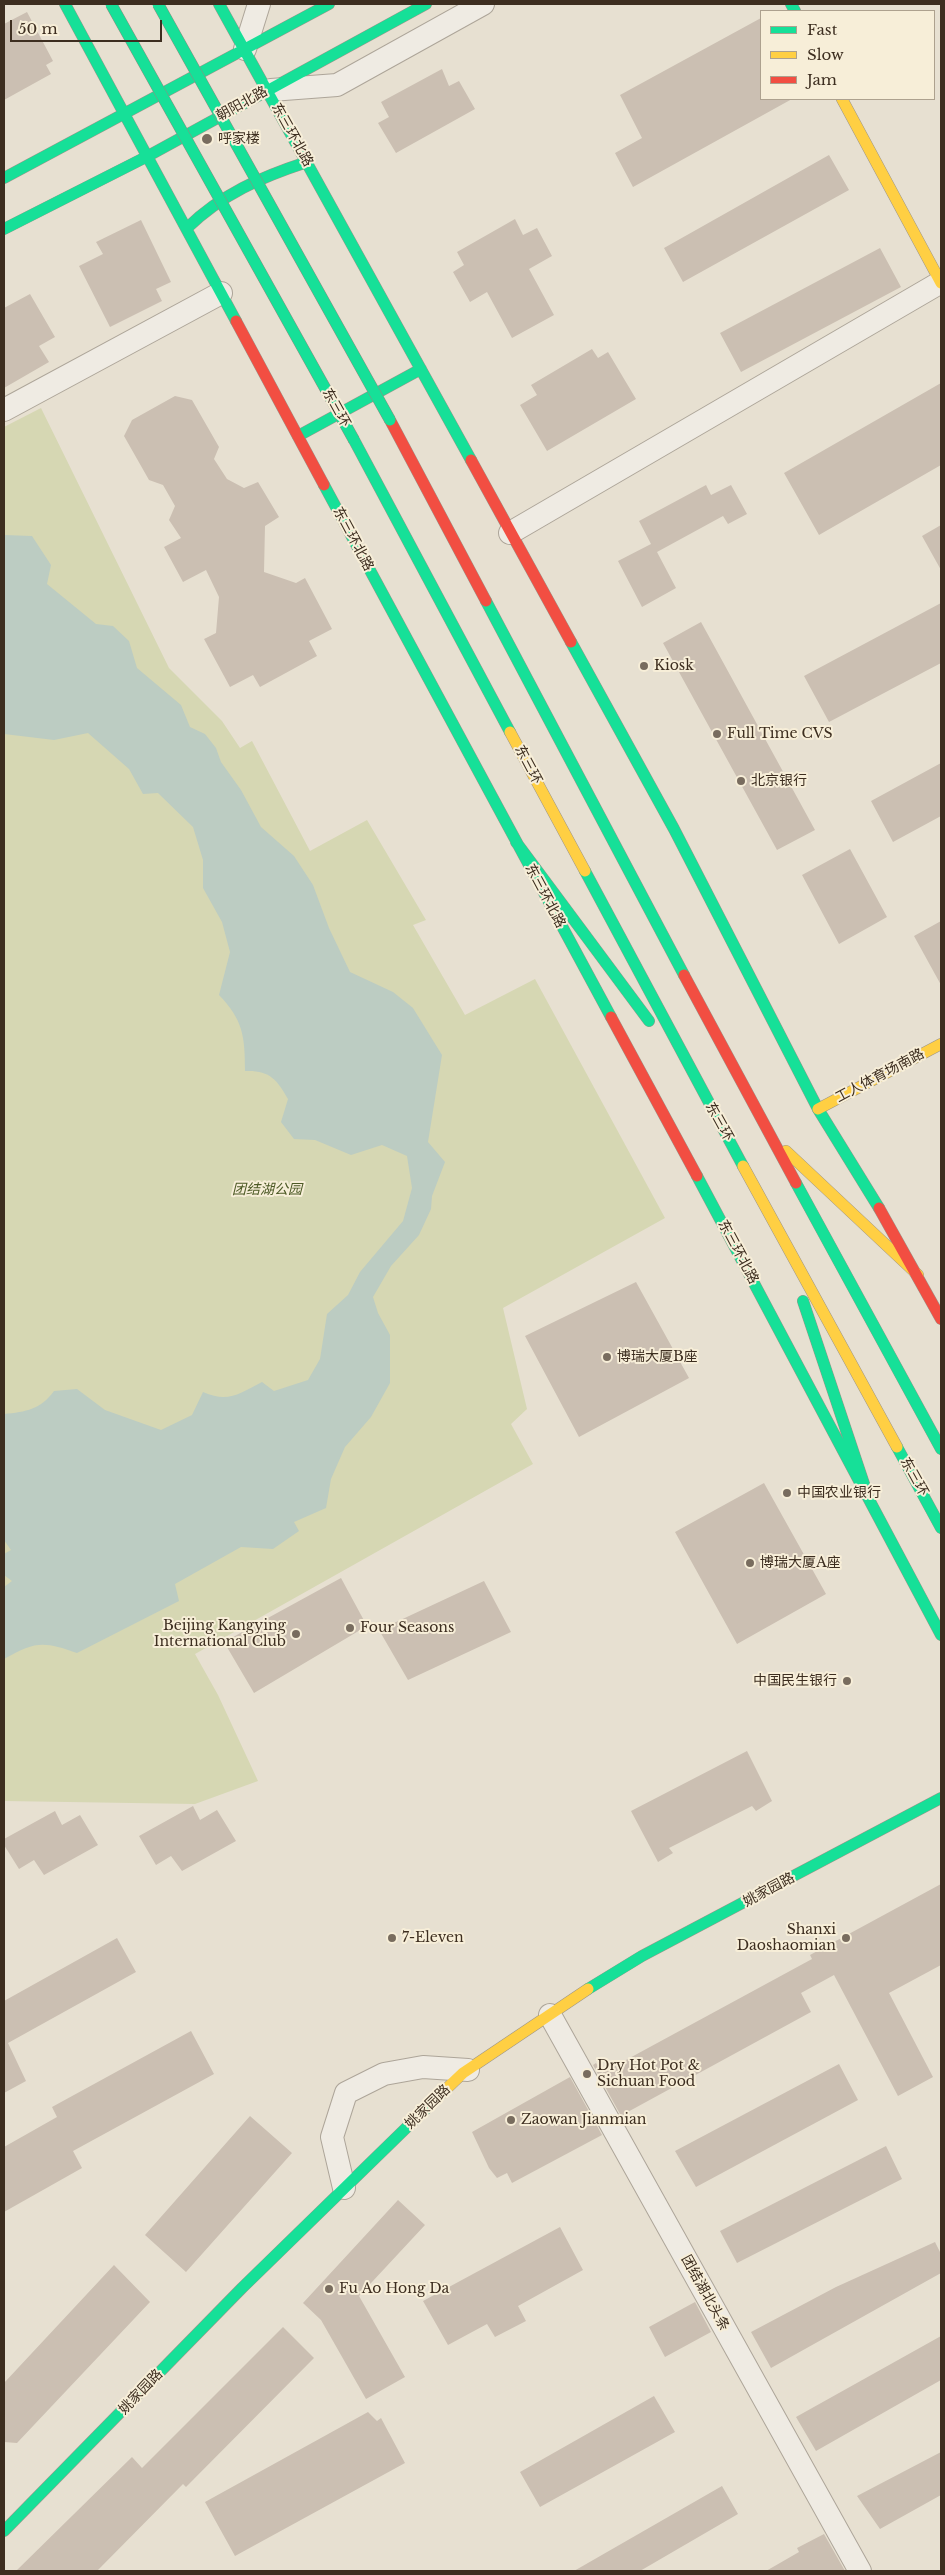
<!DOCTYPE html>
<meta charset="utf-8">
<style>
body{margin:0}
#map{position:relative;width:945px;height:2575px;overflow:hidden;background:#e7e0d1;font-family:"Libre Baskerville",serif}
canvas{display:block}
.frame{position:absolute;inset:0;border:5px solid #3d2e20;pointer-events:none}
.legend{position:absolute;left:760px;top:10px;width:175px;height:90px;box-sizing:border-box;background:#f7eed8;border:1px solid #ada18e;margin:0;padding:6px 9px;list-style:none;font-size:15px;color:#3d2e20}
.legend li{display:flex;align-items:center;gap:10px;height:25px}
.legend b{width:25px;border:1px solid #ada18e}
.scale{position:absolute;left:10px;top:20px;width:152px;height:22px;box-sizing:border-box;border:2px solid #3d2e20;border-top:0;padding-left:6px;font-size:15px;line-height:18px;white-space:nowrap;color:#3d2e20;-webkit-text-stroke:4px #f7eed8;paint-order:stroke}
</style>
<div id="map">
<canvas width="945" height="2575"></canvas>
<div class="frame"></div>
<ul class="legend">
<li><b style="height:6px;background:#16e098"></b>Fast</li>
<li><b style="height:6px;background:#ffcf43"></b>Slow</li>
<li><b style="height:6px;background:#f24e42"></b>Jam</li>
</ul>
<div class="scale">50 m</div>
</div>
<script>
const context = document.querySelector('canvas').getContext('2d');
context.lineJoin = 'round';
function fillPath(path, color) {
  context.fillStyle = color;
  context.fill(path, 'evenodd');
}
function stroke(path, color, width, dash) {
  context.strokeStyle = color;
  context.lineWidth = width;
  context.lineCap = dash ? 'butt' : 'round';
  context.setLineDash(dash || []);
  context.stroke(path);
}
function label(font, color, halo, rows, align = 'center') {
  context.font = font + ' "Libre Baskerville","Noto Sans SC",serif';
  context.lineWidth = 4;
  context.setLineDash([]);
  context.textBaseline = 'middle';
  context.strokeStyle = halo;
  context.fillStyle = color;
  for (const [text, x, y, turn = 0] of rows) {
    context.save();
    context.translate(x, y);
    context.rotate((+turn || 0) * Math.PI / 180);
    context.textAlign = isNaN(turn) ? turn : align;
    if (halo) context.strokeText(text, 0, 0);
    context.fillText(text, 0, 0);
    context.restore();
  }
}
fillPath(new Path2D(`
 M41,408l128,260 53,53 18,27 12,-7 58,110 57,-31 59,100 -13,5 52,90 70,-36 130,239 -162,90 24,101 -16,15 22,40 -338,190 23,41 40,86 -63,23 -191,-3v-1374z`), '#d6d7b3');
fillPath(new Path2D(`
 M4,535l28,1 19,29 -4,19 49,40 17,2 16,15 8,27 44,37 9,22 15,7 11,14 5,14 20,28 20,37 33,29 19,29 16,43 21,44 43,20 20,16 29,47 -14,87 17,20 -13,34 -1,13 -12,26 -28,31 -18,31 5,16 12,22v48l-19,34 -26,30 -14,32 -5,29 -32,14 5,9 -26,18 -32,-2 -66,37 4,17 -102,52c-33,-12 -42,-12 -73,6v-72l8,-6 -8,-6v-21l7,-4 -7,-10v-126c22,-2 37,-5 50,-23l23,-2 28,21 56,20 31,-15 11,-23c25,11 36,2 59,-10l12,9 34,-11 12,-21 7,-45 21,-19 12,-23 43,-51 9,-33 -5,-32 -25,-11 -31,10 -36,-15 -21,-1 -13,-17 7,-23c-11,-20 -19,-29 -43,-28 0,-35 -2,-51 -26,-76l11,-43 -8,-30 -19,-34v-28l-10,-33 -35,-34 -15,1 -14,-25 -41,-36 -34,7 -50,-6z`), '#bcccc2');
fillPath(new Path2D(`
 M27,12l26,49 -7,4 5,9 -47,26v-76z
 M761,18v81h31l-159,88 -18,-34 27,-15 -22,-43z
 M442,69l7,17 10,-5 16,28 -79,44 -18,-30 11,-6 -8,-15z
 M829,155l20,35 -166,92 -19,-34z
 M515,219l8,16 14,-7 15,28 -23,13 25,46 -42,23 -25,-46 -17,10 -17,-30 11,-7 -7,-13z
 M141,220l30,62 -15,7 6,12 -52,26 -31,-61 24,-12 -7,-12z
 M880,248l21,39 -160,85 -21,-39z
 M30,294l25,43 -16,9 10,16 -45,26v-80z
 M592,349l6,9 10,-6 28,47 -89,52 -27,-46 17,-10 -6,-10z
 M941,383v82l-122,70 -35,-62z
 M175,396l17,4 27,47 -5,12 13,20 17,9 14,-6 21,35 -14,9 -1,46 32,11 9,-5 27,51 -23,12 8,15 -57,31 -7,-12 -23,12 -26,-48 12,-6 3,-36 -13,-27 -23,12 -19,-35 17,-9 -12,-18 6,-14 -12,-21 -14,-5 -25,-44 8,-16z
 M706,485l5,10 20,-10 16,29 -19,10 -5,-8 -66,36 19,36 -34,19 -24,-46 33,-17 -12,-23z
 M941,525v45l-19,-34z
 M941,603v60l-112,59 -25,-46z
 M701,622l114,208 -38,20 -114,-207z
 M941,763v53l-48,26 -22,-41z
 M850,849l37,68 -48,27 -37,-69z
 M941,921v64l-27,-49z
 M636,1282l53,96 -110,59 -54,-101z
 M764,1483l62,111 -89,50 -62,-112z
 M341,1578l26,48 -113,67 -30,-51z
 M484,1581l27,51 -103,48 -29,-50z
 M747,1751l25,50 -16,10 -4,-5 -83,42 4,5 -15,9 -27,-51z
 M193,1806l7,14 17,-10 19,31 -54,30 -11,-15 -15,9 -17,-29z
 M55,1811l7,14 18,-10 18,30 -54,30 -10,-15 -15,9 -15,-24v-6z
 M941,1884v81l-52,28 44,84 -35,19 -64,-121 -33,18 10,19 -187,102 4,7 -3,2 -32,-58 3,-2 6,10 210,-114 -2,-4z
 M117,1938l19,34 -128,71 18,38 -22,12v-92z
 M191,2031l23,43 -141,77 9,17 -78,44v-65l53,-30 -5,-10z
 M839,2064l19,36 -162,87 -21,-36z
 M570,2077l32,58 -90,48 -5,-10 -10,5 -8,-10 -17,-36z
 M250,2116l42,37 -106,119 -41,-37z
 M886,2146l16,33 -165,84 -17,-32z
 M398,2200l27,25 -66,71 46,81 -39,22 -45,-79 -18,-17z
 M560,2227l23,43 -65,36 8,15 -31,16 -8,-13 -39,21 -25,-44z
 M935,2242l6,12v19l-170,95 -20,-36 85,-45z
 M114,2265l36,37 -133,141 -13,-1v-59z
 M695,2302l16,30 -46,25 -16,-30z
 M283,2327l31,31 -128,129 -3,-3 -86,87h-81l116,-114 10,11z
 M941,2336v44l-125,71 -20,-34z
 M654,2396l21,36 -135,75 -20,-35z
 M368,2412l9,9 4,-3 24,45 -170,93 -30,-54z
 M941,2452v43l-61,34 -23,-33z
 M722,2486l16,28 -98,57h-66z
 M824,2534l21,37h-79l33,-19 -2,-4z`), '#cbbfb2');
const street = new Path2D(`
 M245,49l14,-45
 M271,90l66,-5 146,-81
 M4,410l217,-117
 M510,533l431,-251
 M550,2015l310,556
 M344,2188l-12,-51 14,-44 38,-19 39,-7 45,3`);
const fast = new Path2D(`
 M65,4l171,317
 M219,4l252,456
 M791,4l4,7
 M4,178l325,-174
 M187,228c35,-34 74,-51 120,-66
 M4,229l144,-73 278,-152
 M298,436l123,-67
 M354,440l156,292
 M324,485l287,532
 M486,601l198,374
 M571,642l103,187 144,280 61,99
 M516,842l133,179
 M585,871l158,295
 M697,1176l244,459
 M796,1183l145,266
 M803,1301l63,189
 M897,1447l44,81
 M588,1989l54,-33 299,-158
 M4,2531l238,-243 200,-195`);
const slow = new Path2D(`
 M842,99l99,184
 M510,732l75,139
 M818,1109l123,-65
 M786,1151l132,124
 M743,1166l154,281
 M442,2093l21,-20 125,-84`);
const jam = new Path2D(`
 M236,321l88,164
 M390,420l96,181
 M471,460l100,182
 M684,975l112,208
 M611,1017l86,159
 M879,1208l62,111`);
stroke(street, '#ada599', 24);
stroke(fast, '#9c958a', 12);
stroke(slow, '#9c958a', 12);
stroke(jam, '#9c958a', 12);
stroke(street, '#efebe3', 22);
stroke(fast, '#16e098', 11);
stroke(slow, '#ffcf43', 11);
stroke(jam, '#f24e42', 11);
const fastBridge = new Path2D(`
 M111,4l243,436
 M158,4l232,416`);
stroke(fastBridge, '#928b80', 12, []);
stroke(fastBridge, '#16e098', 11);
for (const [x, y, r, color] of [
 [207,139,6,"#786c5e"],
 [644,666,5,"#786c5e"],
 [717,734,5,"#786c5e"],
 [741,781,5,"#786c5e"],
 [607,1357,5,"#786c5e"],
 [787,1493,5,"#786c5e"],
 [750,1563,5,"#786c5e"],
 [350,1628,5,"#786c5e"],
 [296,1634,5,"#786c5e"],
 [847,1681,5,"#786c5e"],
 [392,1938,5,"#786c5e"],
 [846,1938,5,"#786c5e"],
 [587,2074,5,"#786c5e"],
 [511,2120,5,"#786c5e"],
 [329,2289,5,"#786c5e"]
]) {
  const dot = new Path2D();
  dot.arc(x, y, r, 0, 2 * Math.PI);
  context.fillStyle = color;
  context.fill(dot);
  stroke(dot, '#f7eed8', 2);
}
label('14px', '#3d2e20', '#f7eed8', [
 ["朝阳北路",242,104,-29],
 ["东三环北路",292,135,61],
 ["东三环",336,408,61],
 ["东三环北路",353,539,62],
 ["东三环",528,765,62],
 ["东三环北路",545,896,62],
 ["工人体育场南路",880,1076,-28],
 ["东三环",719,1122,61],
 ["东三环北路",738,1252,62],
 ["东三环",914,1477,61],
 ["姚家园路",769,1890,-28],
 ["姚家园路",428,2107,-44],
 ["团结湖北头条",705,2293,61],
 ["姚家园路",141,2392,-46]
]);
label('14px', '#3d2e20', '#f7eed8', [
 ["呼家楼",218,139],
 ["Kiosk",654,666],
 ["Full Time CVS",727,734],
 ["北京银行",751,781],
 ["博瑞大厦B座",617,1357],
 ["中国农业银行",797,1493],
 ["博瑞大厦A座",760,1563],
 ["Beijing Kangying",286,1626,"right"],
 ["International Club",286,1642,"right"],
 ["Four Seasons",360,1628],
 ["中国民生银行",837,1681,"right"],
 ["Shanxi",836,1930,"right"],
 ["Daoshaomian",836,1946,"right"],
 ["7-Eleven",402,1938],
 ["Dry Hot Pot &",597,2066],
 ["Sichuan Food",597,2082],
 ["Zaowan Jianmian",521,2120],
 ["Fu Ao Hong Da",339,2289]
], 'left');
label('italic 14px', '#4d5a26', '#f7eed8', [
 ["团结湖公园",267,1190]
]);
</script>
